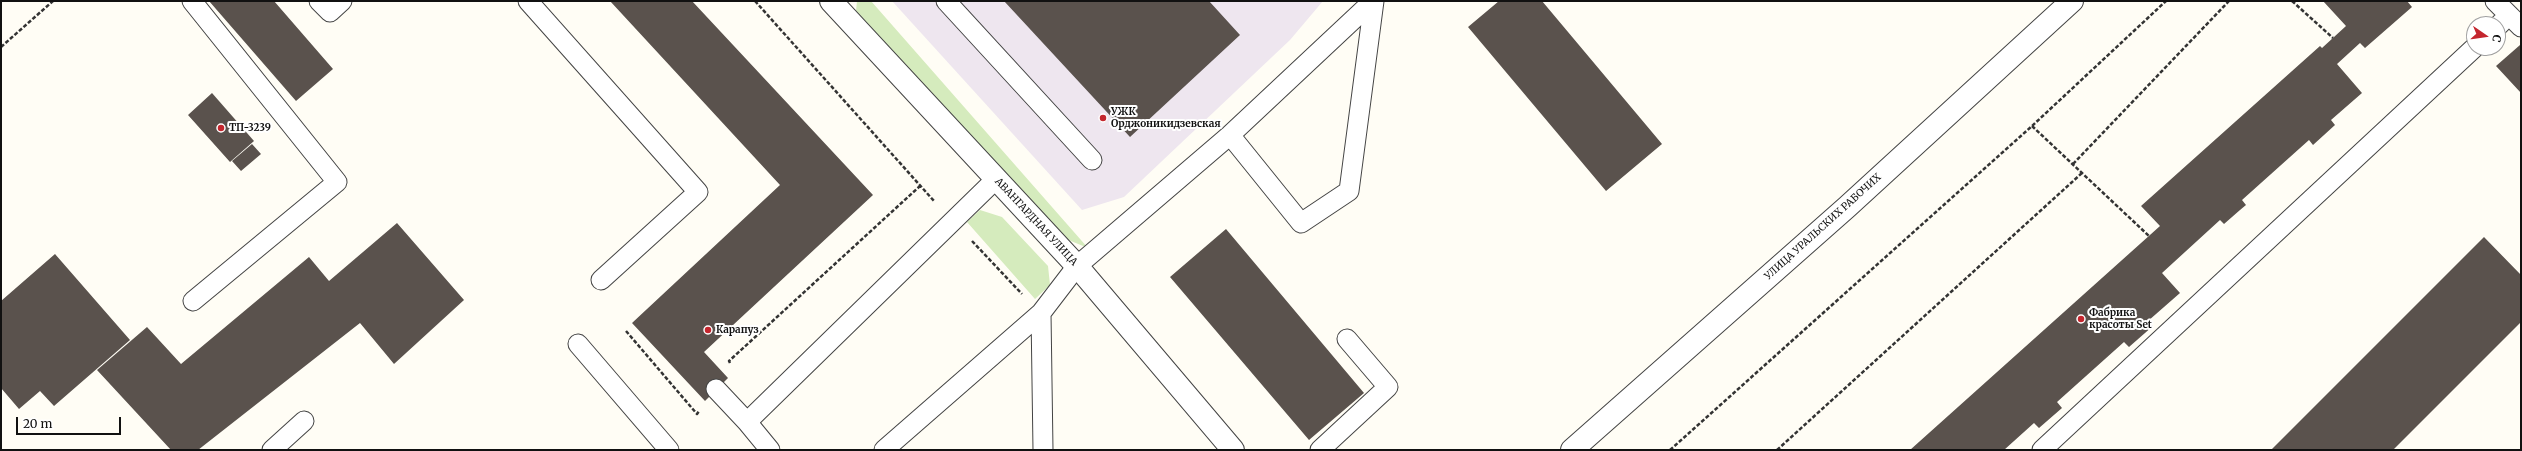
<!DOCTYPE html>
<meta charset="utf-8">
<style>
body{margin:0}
#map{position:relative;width:2522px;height:451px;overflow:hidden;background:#fffdf5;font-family:Merriweather,serif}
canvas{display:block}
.frame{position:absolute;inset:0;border:2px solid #111;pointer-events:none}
.north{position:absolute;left:2466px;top:16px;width:40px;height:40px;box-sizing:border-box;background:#fff;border:1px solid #a0a0a0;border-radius:50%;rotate:103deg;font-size:11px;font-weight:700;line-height:16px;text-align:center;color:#111}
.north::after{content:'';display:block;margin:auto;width:14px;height:18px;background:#c4262e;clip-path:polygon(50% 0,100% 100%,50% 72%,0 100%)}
.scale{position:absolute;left:16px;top:417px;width:105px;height:18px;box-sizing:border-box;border:2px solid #111;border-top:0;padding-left:5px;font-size:12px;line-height:14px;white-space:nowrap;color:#111;-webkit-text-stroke:3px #fff;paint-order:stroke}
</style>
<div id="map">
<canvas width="2522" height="451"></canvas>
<div class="frame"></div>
<div class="north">С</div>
<div class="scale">20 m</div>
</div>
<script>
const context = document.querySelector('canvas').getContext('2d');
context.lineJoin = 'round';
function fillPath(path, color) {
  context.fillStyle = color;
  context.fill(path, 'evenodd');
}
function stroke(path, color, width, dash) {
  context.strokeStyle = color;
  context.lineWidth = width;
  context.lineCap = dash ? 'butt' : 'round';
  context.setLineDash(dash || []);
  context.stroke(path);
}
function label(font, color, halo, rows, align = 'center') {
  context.font = font + ' Merriweather,serif';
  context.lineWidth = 4;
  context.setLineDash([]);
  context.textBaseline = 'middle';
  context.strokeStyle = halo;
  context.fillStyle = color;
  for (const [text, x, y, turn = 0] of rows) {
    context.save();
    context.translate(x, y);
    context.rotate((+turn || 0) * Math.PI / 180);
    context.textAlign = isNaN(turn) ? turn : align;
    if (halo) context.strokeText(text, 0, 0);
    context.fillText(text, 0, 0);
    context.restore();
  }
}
fillPath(new Path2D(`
 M892,1h431l-33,39 -166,157 -42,13z`), '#eee6ef');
fillPath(new Path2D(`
 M857,1h14l217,247 -22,-9 -25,-22 -185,-206z
 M980,210l22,7 46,49 2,19 -15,14 -68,-77z`), '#d5ebbd');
fillPath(new Path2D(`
 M209,1h65l59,68 -37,32z
 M610,1h82l181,194 -169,157 24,26 -23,23 -73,-78 148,-138z
 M1004,1h205l31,34 -110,102z
 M1499,1h43l120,143 -56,47 -138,-164z
 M2323,1h84l5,6 -47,41 -5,-5 -23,21 25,29 -31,27 4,5 -22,20 -4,-5 -67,60 4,5 -6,5 -16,14 -4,-4 -58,53 18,20 -32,28 5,5 -24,21 -5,-5 -67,60 5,6 -23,20 -5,-5 -30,27h-94l250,-224 -19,-20 179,-160 2,2 24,-22z
 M2520,45l1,1v47l-25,-27z
 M212,93l42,48 -24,21 -42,-47z
 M252,144l9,10 -20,17 -9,-10z
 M397,223l67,77 -70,64 -34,-41 -162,127h-27l-74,-80 50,-43 34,37 128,-107 20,24z
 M1226,229l138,164 -55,47 -139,-163z
 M2484,237l37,38v47l-128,128h-122z
 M55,254l75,86 -76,66 -14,-15 -21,18 -18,-21v-87z`), '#5a524d');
const service = new Path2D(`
 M192,1l145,181 -144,119
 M319,1l11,11 12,-11
 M528,1l170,191 -97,88
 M946,1l146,159
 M2495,1l14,14 -11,11
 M2509,15l12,12
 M1230,135l71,88 48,-32 25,-190
 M1041,313l2,137
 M578,344l91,106
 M716,389l31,33 249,-243
 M747,422l23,28
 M272,450l32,-29
 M884,450l157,-137 36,-47 153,-131 143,-134
 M1320,450l68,-63 -41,-48
 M2042,450l432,-402`);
const minor = new Path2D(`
 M831,1l246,265 156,184
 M1572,450l275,-243 225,-206`);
stroke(service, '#444', 21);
stroke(minor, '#444', 24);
stroke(new Path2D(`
 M755,1l179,200
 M2292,1l41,37
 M1,47l52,-46
 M2032,126l117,110
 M2073,164l156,-163
 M972,241l50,53
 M626,331l71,83 2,-3
 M730,363l-1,-2 191,-175
 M1670,450l362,-324 134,-125
 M1777,450l305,-277`), '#333', 2.5, [4, 2]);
stroke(service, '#fff', 19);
stroke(minor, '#fff', 22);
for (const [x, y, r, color] of [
 [1103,118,4,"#c4262e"],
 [221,128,4,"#c4262e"],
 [2081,319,4,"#c4262e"],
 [708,330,4,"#c4262e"]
]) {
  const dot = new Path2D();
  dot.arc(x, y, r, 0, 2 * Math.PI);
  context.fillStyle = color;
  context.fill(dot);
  stroke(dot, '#fff', 1.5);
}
label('bold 10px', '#111', '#fff', [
 ["УЖК",1111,112],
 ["Орджоникидзевская",1111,124],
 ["ТП-3239",229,128],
 ["Фабрика",2089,313],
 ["красоты Set",2089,325],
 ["Карапуз",716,330]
], 'left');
label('10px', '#111', '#fff', [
 ["АВАНГАРДНАЯ УЛИЦА",1036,222,47],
 ["УЛИЦА УРАЛЬСКИХ РАБОЧИХ",1823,227,-42]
]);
</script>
